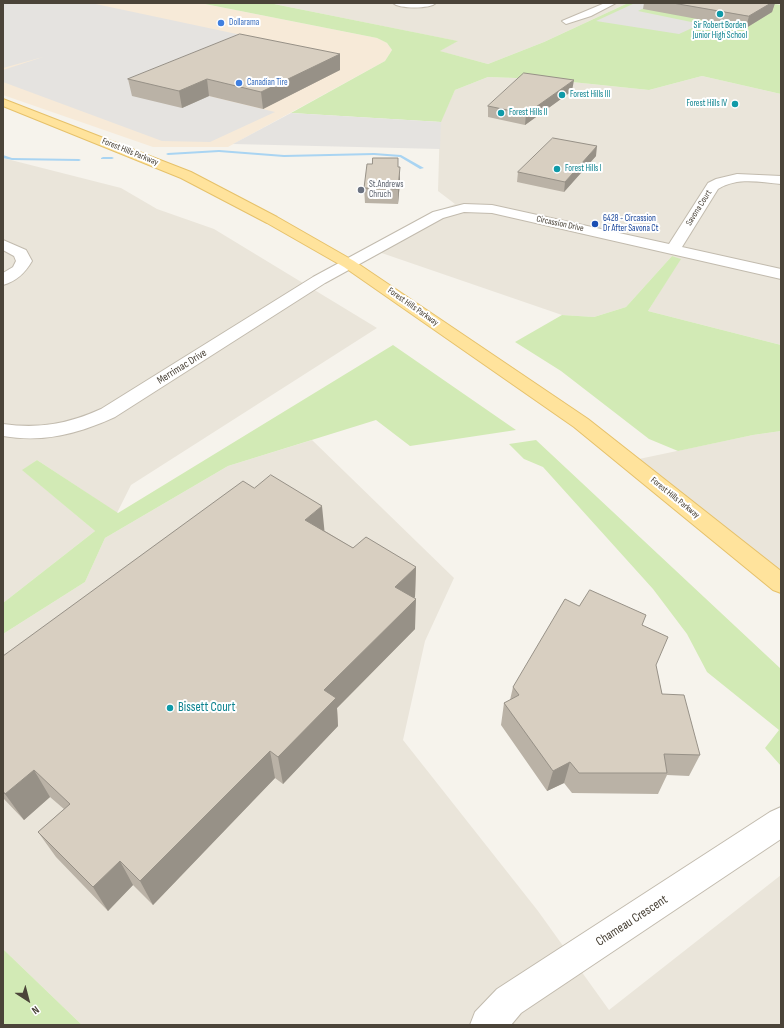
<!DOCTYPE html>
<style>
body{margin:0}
#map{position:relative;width:784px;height:1028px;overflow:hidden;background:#f6f3ec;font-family:"Sofia Sans Condensed",sans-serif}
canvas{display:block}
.frame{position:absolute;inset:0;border:4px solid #4b4439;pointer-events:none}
.north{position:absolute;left:8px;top:980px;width:40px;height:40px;-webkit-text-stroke:3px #fff;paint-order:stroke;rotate:144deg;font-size:11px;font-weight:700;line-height:16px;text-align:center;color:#4b4439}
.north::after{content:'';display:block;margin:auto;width:14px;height:18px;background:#4b4439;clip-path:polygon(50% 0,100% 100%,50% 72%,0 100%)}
</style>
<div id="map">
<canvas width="784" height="1028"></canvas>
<div class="frame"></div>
<div class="north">N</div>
</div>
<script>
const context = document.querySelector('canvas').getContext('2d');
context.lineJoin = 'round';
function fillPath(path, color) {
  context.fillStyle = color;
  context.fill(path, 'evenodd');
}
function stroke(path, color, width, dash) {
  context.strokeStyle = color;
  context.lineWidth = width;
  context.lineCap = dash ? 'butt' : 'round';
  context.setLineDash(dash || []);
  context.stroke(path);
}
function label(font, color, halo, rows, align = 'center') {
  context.font = font + ' "Sofia Sans Condensed",sans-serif';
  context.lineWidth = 4;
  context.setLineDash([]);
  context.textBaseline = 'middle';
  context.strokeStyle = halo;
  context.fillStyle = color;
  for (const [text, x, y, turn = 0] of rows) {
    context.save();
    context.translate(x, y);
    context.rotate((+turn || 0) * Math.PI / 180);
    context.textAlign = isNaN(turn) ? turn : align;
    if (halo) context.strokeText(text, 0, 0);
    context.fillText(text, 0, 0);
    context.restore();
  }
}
fillPath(new Path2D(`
 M269,3h359l-84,39 -56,22 -49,-13 18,-10z
 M702,76l79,18v251l-133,-34 32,-52 -8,-3 -46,51 -32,10 -32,-2 -192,-66 57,-34 28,-11 -17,-13 2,-69 15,-32 33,-13 55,2 106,11z
 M3,158l118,30 36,21 57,20 163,99 -246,157 -14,28 -80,-53 -14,10 72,61 -92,72z
 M781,431v147l-142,-119 114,-24z
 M312,440l142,138 -29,63 -22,99 135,171 71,99 172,-135v150h-699l-79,-76v-315l82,-52 20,-44 123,-72z`), '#eae5da');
fillPath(new Path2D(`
 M3,3h197l177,35 10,5 5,7 -7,11 -157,86h-75l-150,-52z`), '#f7ead8');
fillPath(new Path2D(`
 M200,3h69l189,38 -18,10 48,13 56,-22 84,-39h142l11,2v89l-79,-18 -53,14 -106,-11 -55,-2 -33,13 -14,32 -150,-9 94,-52 7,-11 -5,-7 -10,-5z
 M672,256l9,3 -33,52 133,34v86l-28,4 -75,16 -29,-12 -88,-68 -46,-29 47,-27 32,2 32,-10z
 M393,345l123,85 -106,16 -34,-26 -148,46 -123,72 -20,44 -82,52v-31l92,-72 -73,-61 15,-10 81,53z
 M536,440l245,229v97l-16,-18 14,-18 -72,-58 -20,-38 -34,-45 -110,-122 -19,-8 -15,-15z
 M3,949l79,76h-79z`), '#d2eab5');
fillPath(new Path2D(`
 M3,3h88l174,37 -56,56 66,16 -65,30 -48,-1 -159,-59v-12l40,-13 -40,11z
 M635,3h19l-16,8 63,13 -22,10 -83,-13z
 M291,113l150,9 -1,27 -207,-5z`), '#e5e3e0');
fillPath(new Path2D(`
 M219,150l65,5 90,-2 27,2 23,13 -4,1 -20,-12 -26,-2 -90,2 -65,-5 -51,3 -2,-1 2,-1z
 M3,155l9,3 67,1 2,1 -2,1 -67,-1 -9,-2z
 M103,157h9l2,1 -2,1h-11v-1z`), '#a9d4f2');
const minor = new Path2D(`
 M393,3h43c-6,6 -37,6 -43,0z
 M605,3h11l-25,13 -25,8 -4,-3z
 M737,174l44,2v8c-21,-2 -44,-7 -63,5l-36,58 99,22v10l-289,-66 -28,-1 -21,6 -118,65 -210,134c-37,17 -72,26 -112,19v-12c36,5 65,0 98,-15l212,-132 120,-65 31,-8 28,1 177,39 39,-61 8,-4z
 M3,240l23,10 6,11c-7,12 -15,20 -29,24v-12l10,-6 3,-6 -2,-5 -11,-6z
 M781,807v32l-260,174 -10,12h-41l5,-13 22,-23 273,-177z`);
const major = new Path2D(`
 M3,99l188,73 86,45 77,44 234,158 193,152v22l-8,-3 -199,-163 -230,-160 -77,-44 -86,-45 -178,-72z`);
stroke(minor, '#c2bbae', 2);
stroke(major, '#e6c16a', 2);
fillPath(minor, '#fff');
fillPath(major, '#ffe39c');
fillPath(new Path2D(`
 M644,3h131l-3,9 -26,16 -103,-19z
 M340,54v16l-77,39 -54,-13 -27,12 -50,-12 -4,-17z
 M572,91l-47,34 -37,-8v-11z
 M596,156l-32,36 -47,-10 1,-10z
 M398,167l2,15 -2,22 -33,-1 -1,-15z
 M325,531l28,17 63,19 -1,30 -1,1 1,31 -78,79 1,18 -55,58 -8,-6 -122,127 -20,-20 -25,26 -52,-54 -18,-25 26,-23 -14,-12 -26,23 -21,-22v-142z
 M579,606l64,19 13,41 6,28 38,61 -11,21 -22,-1 -9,19 -86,-1 -8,-10 -17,8 -46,-66 3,-22 6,-3 3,-13z`), '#bab2a6');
fillPath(new Path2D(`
 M771,3h4l-3,9 -26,16 3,-12z
 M340,54v16l-77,39 -2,-17z
 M207,79l2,17 -27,12 -3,-17z
 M574,80l-2,11 -47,34 1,-11z
 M597,146l-1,10 -32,36 1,-10z
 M400,167v15l-2,22v-15z
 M322,506l3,30 -20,-16z
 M416,567l-1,30 -20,19v-29z
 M416,599l-1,30 -78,79 1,18 -55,58 -5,-27 46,-67z
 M270,751l5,27 -122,127 -13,-24z
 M570,762l-6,21 -17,8 6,-20z
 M34,770l16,27 -26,23 -19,-26z
 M120,861l13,24 -25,26 -15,-24z`), '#979187');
const building = new Path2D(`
 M673,3h98l-22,13z
 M240,34l100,20 -79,38 -54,-13 -28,12 -51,-12z
 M524,73l50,7 -48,34 -38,-8z
 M553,138l44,8 -32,36 -47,-10z
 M373,158h25v9h2l-2,22 -34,-1 3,-24h5z
 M271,475l51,31 -17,14 48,28 13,-11 50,30 -21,20 21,12 -92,91 12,8 -58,59 -8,-6 -130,130 -20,-20 -27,26 -55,-55 32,-28 -36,-34 -29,24 -2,-3v-135l240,-175 11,7z
 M590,590l56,25 -4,10 26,12 -12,28 6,29 22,1 16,60 -36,-1 3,19h-88l-9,-11 -17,9 -49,-68 15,-8 -6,-8 52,-88 14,7z`);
fillPath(building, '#d8cfc1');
stroke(building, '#979187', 1);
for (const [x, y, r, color] of [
 [720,14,4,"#0f9aa8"],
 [221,23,4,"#3f7fe0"],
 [239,83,4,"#3f7fe0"],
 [562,95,4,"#0f9aa8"],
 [735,104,4,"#0f9aa8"],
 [501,113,4,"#0f9aa8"],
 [557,169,4,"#0f9aa8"],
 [361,190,4,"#6b7280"],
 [595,224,4,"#1a4fb4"],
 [170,708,4,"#0f9aa8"]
]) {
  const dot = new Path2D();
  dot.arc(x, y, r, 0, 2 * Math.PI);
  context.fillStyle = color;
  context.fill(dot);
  stroke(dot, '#fff', 1.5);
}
label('9px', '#366cbe', '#fff', [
 ["Dollarama",229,23],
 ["Canadian Tire",247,83]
], 'left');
label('9px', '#0d838f', '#fff', [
 ["Sir Robert Borden",720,26,"center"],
 ["Junior High School",720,36,"center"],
 ["Forest Hills III",570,95],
 ["Forest Hills IV",727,104,"right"],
 ["Forest Hills II",509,113],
 ["Forest Hills I",565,169]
], 'left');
label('9px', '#4b4439', '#fff', [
 ["Forest Hills Parkway",130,152,22],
 ["Savona Court",699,208,-58],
 ["Circassion Drive",560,224,12],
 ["Forest Hills Parkway",413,307,35],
 ["Forest Hills Parkway",675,498,39]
]);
label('9px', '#5b616d', '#fff', [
 ["St.Andrews",369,185],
 ["Chruch",369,195]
], 'left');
label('9px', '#164399', '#fff', [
 ["6428 - Circassion",603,219],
 ["Dr After Savona Ct",603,229]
], 'left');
label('11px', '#4b4439', '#fff', [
 ["Merrimac Drive",182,367,-32]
]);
label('13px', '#0d838f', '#fff', [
 ["Bissett Court",178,708]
], 'left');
label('13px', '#4b4439', '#fff', [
 ["Chameau Crescent",632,921,-33]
]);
</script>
